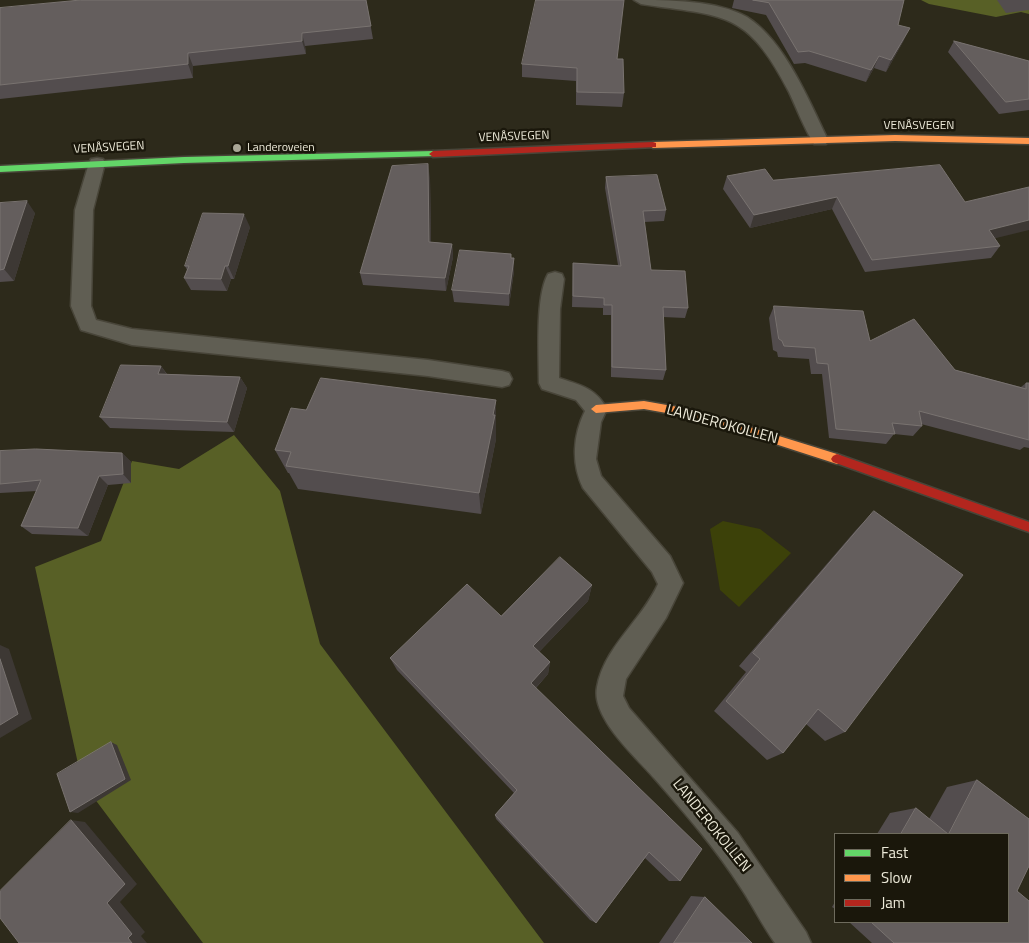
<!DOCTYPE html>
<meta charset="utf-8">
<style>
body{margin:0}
#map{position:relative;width:1029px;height:943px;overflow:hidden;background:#2d2a1b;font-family:"Titillium Web",sans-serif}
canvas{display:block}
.legend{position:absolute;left:834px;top:833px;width:175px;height:90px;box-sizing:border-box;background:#1a170b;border:1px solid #6e6b5d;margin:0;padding:6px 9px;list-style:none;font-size:15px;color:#ece9d8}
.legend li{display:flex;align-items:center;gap:10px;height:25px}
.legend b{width:25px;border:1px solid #6e6b5d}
</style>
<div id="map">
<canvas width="1029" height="943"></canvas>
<ul class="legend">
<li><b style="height:6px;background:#63d668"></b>Fast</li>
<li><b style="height:6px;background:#ff974d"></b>Slow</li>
<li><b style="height:6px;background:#b3261e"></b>Jam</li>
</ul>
</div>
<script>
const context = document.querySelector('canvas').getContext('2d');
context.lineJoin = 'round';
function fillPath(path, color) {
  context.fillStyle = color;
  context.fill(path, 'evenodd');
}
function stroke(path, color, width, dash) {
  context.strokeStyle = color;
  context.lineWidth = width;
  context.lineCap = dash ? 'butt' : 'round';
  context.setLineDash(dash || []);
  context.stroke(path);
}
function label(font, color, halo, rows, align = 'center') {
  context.font = font + ' "Titillium Web",sans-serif';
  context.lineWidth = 5;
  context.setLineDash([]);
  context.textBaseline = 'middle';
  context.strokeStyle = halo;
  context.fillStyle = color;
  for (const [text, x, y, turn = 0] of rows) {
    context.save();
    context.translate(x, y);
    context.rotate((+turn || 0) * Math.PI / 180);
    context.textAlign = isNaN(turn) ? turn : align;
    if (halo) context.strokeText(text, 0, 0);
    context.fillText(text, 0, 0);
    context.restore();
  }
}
fillPath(new Path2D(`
 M723,521l37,8 31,24 -52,54 -19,-17 -10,-61z`), '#3c4109');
fillPath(new Path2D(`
 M921,0h108v14l-8,-2 -25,5 -67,-13z
 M234,435l46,56 40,153 224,299h-341l-121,-161 -47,-215 66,-26 31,-80 47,8z`), '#586026');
const lane = new Path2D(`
 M634,0c34,0 83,0 113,17 38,24 62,84 81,123l-2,4h-12c-10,-16 -17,-35 -25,-52 -43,-83 -64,-75 -148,-88z
 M97,158l6,1 2,4 -12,47 -2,96 5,14 36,9 296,31 74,11 7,2 3,6 -3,6 -7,2 -74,-11 -296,-31 -51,-15 -10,-24 4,-96 14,-47 2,-4z
 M555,272l7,2 2,5 -4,30 -1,69c21,7 37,10 48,31l-6,13 -5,37 5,17 69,80 13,27 -17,35 -40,61 -3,17 6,12 109,125 68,99 5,11h-36c-13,-18 -22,-37 -34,-55 -25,-39 -56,-75 -87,-110 -18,-21 -63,-60 -57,-91 7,-40 45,-67 61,-103l-6,-12 -69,-84c-12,-25 -10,-53 2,-77l-9,-11 -34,-11 -3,-6c0,-28 -4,-86 9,-109z`);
const fast = new Path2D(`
 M433,151l4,3 -1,2 -252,7 -184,9v-6l184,-9z`);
const slow = new Path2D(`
 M895,135l134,3v6l-134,-3 -242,7 -4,-3 4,-3z
 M644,401l51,9 142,44 4,2 2,3 -2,3 -4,2 -142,-46 -51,-9 -48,4 -5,-4 5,-4z`);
const jam = new Path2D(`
 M653,142l3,1v4l-223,10 -4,-3 4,-3z
 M837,454l192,68v10l-196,-70 -2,-3 2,-3z`);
stroke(lane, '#484539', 3);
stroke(fast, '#484539', 3);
stroke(slow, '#484539', 3);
stroke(jam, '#484539', 3);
fillPath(lane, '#605e53');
fillPath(fast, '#63d668');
fillPath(slow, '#ff974d');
fillPath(jam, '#b3261e');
fillPath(new Path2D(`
 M366,0l7,39 -68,7 1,8 -113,12v12l-193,21v-91z
 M734,0h170l-6,25 6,15 -18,32 -12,-4 -8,14 -61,-19 -11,1 -28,-49 -34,-7z
 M997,0h32v10l-23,3z
 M954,41l75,20v49l-30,4 -51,-62z
 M617,59l7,34 -2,14 -46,-2v-24l-54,-4v-13z
 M727,176l46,4 192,22 30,37 5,7 -9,12 -126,14 -33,-63 -82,19 -27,-39z
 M606,177l60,33 -2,11 -20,1 7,48 37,38 -3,10 -22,-1 3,53 -3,10 -52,-3v-62h-8v-7l-31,-1 1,-44 45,2 -13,-77z
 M430,178l1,64 21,2 1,13 -7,34 -83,-6 -3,-12z
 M0,203l35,10 -21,68 -14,1z
 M250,227l-16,52h-3l-4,12 -36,-1 -7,-12 3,-8 -2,-4z
 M511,254v4h3v13l-5,35 -55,-4 -2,-12z
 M774,306l181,64 66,17 5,-4h3v65l-5,-1 -4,3 -99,-26 1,2 -9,10 -19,-2 -8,10 -57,-6 -7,-64h-11l-2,-15 -31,-2 -1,-5 -4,-2 -4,-32z
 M161,366l6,8 73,3 7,11 -13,44 -124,-4 -10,-11z
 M496,400v39l-15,75 -183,-25 -9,-16h-1l-13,-23 31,-40z
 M0,451l122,2 9,9v21l-23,2 -20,51 -56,-2 -11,-8 16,-35 -37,2z
 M874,511l-29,221 -20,9 -19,-17 -23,29 -16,7 -53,-49 32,-39 -7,-6 117,-136z
 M592,585l-4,16 -49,51 11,10 -2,12 -12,14 144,193h-11l-24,-23 -49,65 -6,-3 -94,-101 -1,-4 19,-22 -117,-123 -7,-12 111,-42z
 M977,780l52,39v47l-12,25 12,10v42h-157l-23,-21h159v-88h-131l13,-21 26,-5 13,11 18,-32z
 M691,896l14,1 47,46h-93z
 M835,902v7l-3,-2z`), '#534d4e');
fillPath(new Path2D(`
 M910,28l-6,12 -18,32 5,-12z
 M302,33l3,13 1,8 -4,-13z
 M188,53l5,13v12l-5,-14z
 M879,56l-5,12 -8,14 5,-12z
 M428,164l2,14 1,77 -2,-13z
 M837,197l-5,12 -82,19 4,-13z
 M27,201l8,12 -21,68 -10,-12z
 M244,214l6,13 -16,52 -6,-13z
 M1029,220v10l-49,12 9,-12z
 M452,244l1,13 -7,34 -1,-13z
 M514,258v13l-5,35v-12z
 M225,266l6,13 -4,12 -6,-12z
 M161,366l8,12 -11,-4z
 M240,377l7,11 -13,44 -7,-10z
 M496,400v39l-15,75 -2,-21z
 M122,453l9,9v21l-8,-9z
 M99,476l9,9 -20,51 -10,-8z
 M592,585l-4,16 -56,58 1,-13z
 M0,645l9,4 23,70 -32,19z
 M550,662l-2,12 -18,20 1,-11z
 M111,742l6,3 14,35 -53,33 -8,-1z
 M71,820l14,2 52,62 -17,18 25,30 -4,4 6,7h-15l-4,-5 -21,-35z`), '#3d3834');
const building = new Path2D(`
 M81,0h285l5,26 -69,7v8l-114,12v11l-188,21v-77z
 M536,0h88l-7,59h6l1,34 -47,-1v-24l-55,-4z
 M753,0h151l-6,25 12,3 -19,32 -12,-4 -8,14 -62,-19 -11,1 -29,-49z
 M954,41l75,20v38l-23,3z
 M428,164l1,78 23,2 -7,34 -85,-5 32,-107z
 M940,165l25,37 64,-15v33l-40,10 11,16 -128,14 -35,-63 -83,18 -27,-39 38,-7 8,11z
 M657,175l9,35 -23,1 8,59 34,1 3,37 -25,-1 3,63 -54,-3v-62h-8v-7l-31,-2v-33l48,3 -15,-89z
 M27,201l-23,68 -4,1v-67z
 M203,213l41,1 -16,52h-3l-4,13 -37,-1 5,-12h-4z
 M460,250l51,4v4h3l-5,36 -57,-4z
 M774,306l89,5 7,30 44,-22 41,51 71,19v-6h3v57l-110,-29 3,15 -30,-3 3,11 -59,-5 -8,-65 -11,-1 -2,-15 -31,-2 -2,-5 -3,-2z
 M121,365l40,1 -3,8 82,3 -13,45 -127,-5z
 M321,378l175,22 -3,15h2l-16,78 -193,-27 5,-14 -16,-2 16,-42 15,2z
 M36,449l86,4 1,21 -24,2 -21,52 -57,-2 20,-46 -41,4v-33z
 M874,511l89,64 -118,157 -27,-23 -35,44 -57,-52 34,-42 -7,-6z
 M560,557l32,28 -59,61 17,16 -19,21 171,166 -22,32 -31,-29 -53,71 -101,-108 22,-25 -127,-132 77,-74 34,32z
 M0,659l18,55 -18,11z
 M111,742l14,37 -55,33 -13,-38z
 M977,780l52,39v47l-12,25 12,10v42h-135l-23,-21h137v-88h-59z
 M916,808l32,26h-47z
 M71,820l54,64 -18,19 25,31 -4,4 4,5h-113l-19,-25v-27z
 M705,897l47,46h-78z`);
fillPath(building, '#645e5d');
stroke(building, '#797370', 1);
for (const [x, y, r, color] of [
 [237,148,5,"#a9a696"]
]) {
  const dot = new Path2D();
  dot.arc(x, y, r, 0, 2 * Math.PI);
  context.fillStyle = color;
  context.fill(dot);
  stroke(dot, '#1a170b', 2);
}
label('12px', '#ece9d8', '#1a170b', [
 ["VENÅSVEGEN",919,126],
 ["VENÅSVEGEN",514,137,-2],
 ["VENÅSVEGEN",109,148,-3]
]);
label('12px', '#ece9d8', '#1a170b', [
 ["Landeroveien",247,148]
], 'left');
label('15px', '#ece9d8', '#1a170b', [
 ["LANDEROKOLLEN",722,425,15],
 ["LANDEROKOLLEN",711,826,51]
]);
</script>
